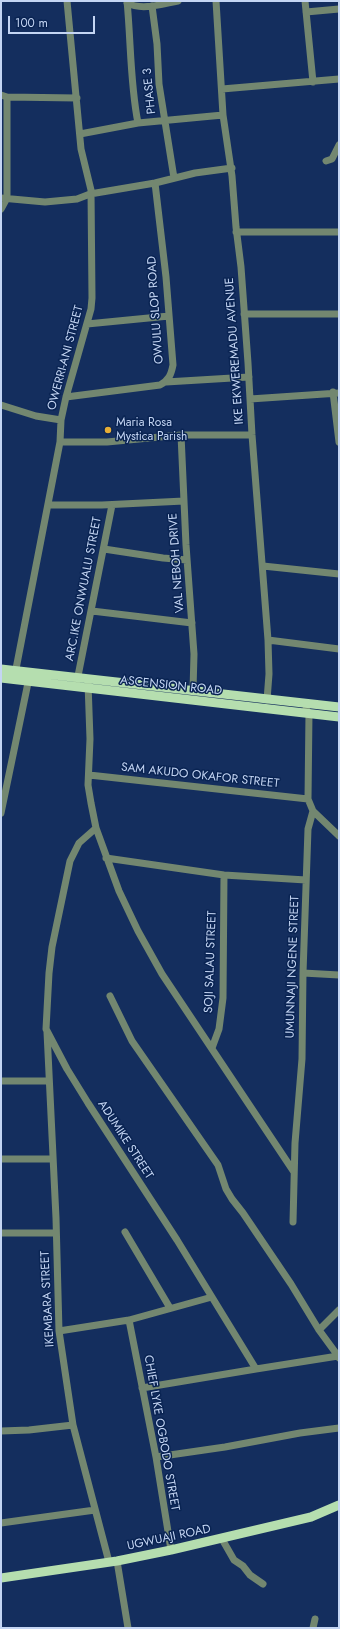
<!DOCTYPE html>
<style>
body{margin:0}
#map{position:relative;width:340px;height:1629px;overflow:hidden;background:#142e5e;font-family:Jost,sans-serif}
canvas{display:block}
.frame{position:absolute;inset:0;border:2px solid #c4d5f3;pointer-events:none}
.scale{position:absolute;left:8px;top:16px;width:87px;height:18px;box-sizing:border-box;border:2px solid #c4d5f3;border-top:0;padding-left:5px;font-size:12px;line-height:14px;white-space:nowrap;color:#c4d5f3;-webkit-text-stroke:3px #0a2453;paint-order:stroke}
</style>
<div id="map">
<canvas width="340" height="1629"></canvas>
<div class="frame"></div>
<div class="scale">100 m</div>
</div>
<script>
const context = document.querySelector('canvas').getContext('2d');
context.lineJoin = 'round';
function stroke(path, color, width, dash) {
  context.strokeStyle = color;
  context.lineWidth = width;
  context.lineCap = dash ? 'butt' : 'round';
  context.setLineDash(dash || []);
  context.stroke(path);
}
function label(font, color, halo, rows, align = 'center') {
  context.font = font + ' Jost,sans-serif';
  context.lineWidth = 3;
  context.setLineDash([]);
  context.textBaseline = 'middle';
  context.strokeStyle = halo;
  context.fillStyle = color;
  for (const [text, x, y, turn = 0] of rows) {
    context.save();
    context.translate(x, y);
    context.rotate((+turn || 0) * Math.PI / 180);
    context.textAlign = isNaN(turn) ? turn : align;
    if (halo) context.strokeText(text, 0, 0);
    context.fillText(text, 0, 0);
    context.restore();
  }
}
stroke(new Path2D(`
 M127,1c4,41 3,82 11,122l85,-8
 M216,1l7,114 9,61 4,51 5,40 7,96 4,72 16,205 1,34 -2,26
 M305,1l8,81
 M127,3c15,8 35,1 51,-2
 M152,6l5,38 2,40 15,94
 M306,12l33,-3
 M222,89l117,-10
 M1,95l6,2v101l-6,11
 M7,97l70,1
 M80,134l58,-11
 M326,161l6,-2 7,-14
 M1,198l44,4 32,-3 13,-5 65,-11 40,-10 37,-5
 M236,232h103
 M244,314h95
 M87,324l82,-8
 M166,382l83,-5
 M333,392l6,50
 M66,397l94,-12c9,-5 11,-10 13,-20l-7,-88 -11,-94
 M250,399l89,-6
 M1,405l35,11 25,4
 M181,435l5,110 8,109 -1,36
 M60,442h47l74,-7h71
 M48,505h54l82,-4
 M104,549l59,9 24,2
 M263,566l76,8
 M92,611l100,12
 M268,640l71,9
 M15,674l45,-232 1,-22 5,-23 25,-88 1,-11 -1,-108 -10,-41 -14,-148
 M77,681l35,-176
 M88,683l2,56 -2,46 3,18 5,25 23,63 19,40 24,43 132,198
 M89,775l219,24
 M313,811l26,25
 M1,813l28,-135
 M96,828l-17,15 -9,18 -18,86 -3,26 -3,56 21,40 21,34 89,137 79,129 82,-13 1,2
 M106,858l118,17 82,5
 M303,973l36,2
 M110,996l22,45 86,124 8,24 6,10 11,14 48,71 28,46 19,26
 M47,1032l9,186 3,113 14,94 36,137
 M212,1048l7,-19 4,-31 1,-123
 M1,1081h48
 M1,1159h52
 M293,1222l2,-79 7,-84 1,-86 5,-144 5,-18 -5,-12 1,-86 -3,-4
 M125,1232l45,76
 M1,1233h55
 M129,1320l27,137 15,93
 M319,1330l20,-20
 M59,1331l70,-11 83,-23
 M142,1388l114,-19
 M1,1431l28,-1 44,-5
 M156,1457l69,-10 75,-14 39,-5
 M1,1523l94,-13
 M222,1539l12,21 9,6 7,9 13,9
 M117,1561l11,67
 M313,1628l2,-9`), '#738770', 7);
stroke(new Path2D(`
 M1,669l338,38
 M1,678l338,39
 M1,1578l116,-17 54,-11 140,-33 28,-12`), '#b5deaf', 9);
for (const [x, y, r, color] of [
 [108,430,4,"#e6ad36"]
]) {
  const dot = new Path2D();
  dot.arc(x, y, r, 0, 2 * Math.PI);
  context.fillStyle = color;
  context.fill(dot);
  stroke(dot, '#0a2453', 1.5);
}
label('12px', '#c4d5f3', '#0a2453', [
 ["PHASE 3",150,91,-96],
 ["OWULU SLOP ROAD",156,310,-94],
 ["IKE EKWEREMADU AVENUE",235,351,-94],
 ["OWERRI-ANI STREET",66,358,-75],
 ["VAL NEBOH DRIVE",177,563,-94],
 ["ARC.IKE ONWUALU STREET",84,589,-79],
 ["ASCENSION ROAD",171,686,6],
 ["SAM AKUDO OKAFOR STREET",200,776,6],
 ["SOJI SALAU STREET",211,962,-88],
 ["UMUNNAJI NGENE STREET",293,967,-88],
 ["ADUMIKE STREET",125,1140,57],
 ["IKEMBARA STREET",48,1299,-93],
 ["CHIEF LYKE OGBODO STREET",161,1433,80],
 ["UGWUAJI ROAD",169,1538,-12]
]);
label('12px', '#c4d5f3', '#0a2453', [
 ["Maria Rosa",116,423],
 ["Mystica Parish",116,437]
], 'left');
</script>
